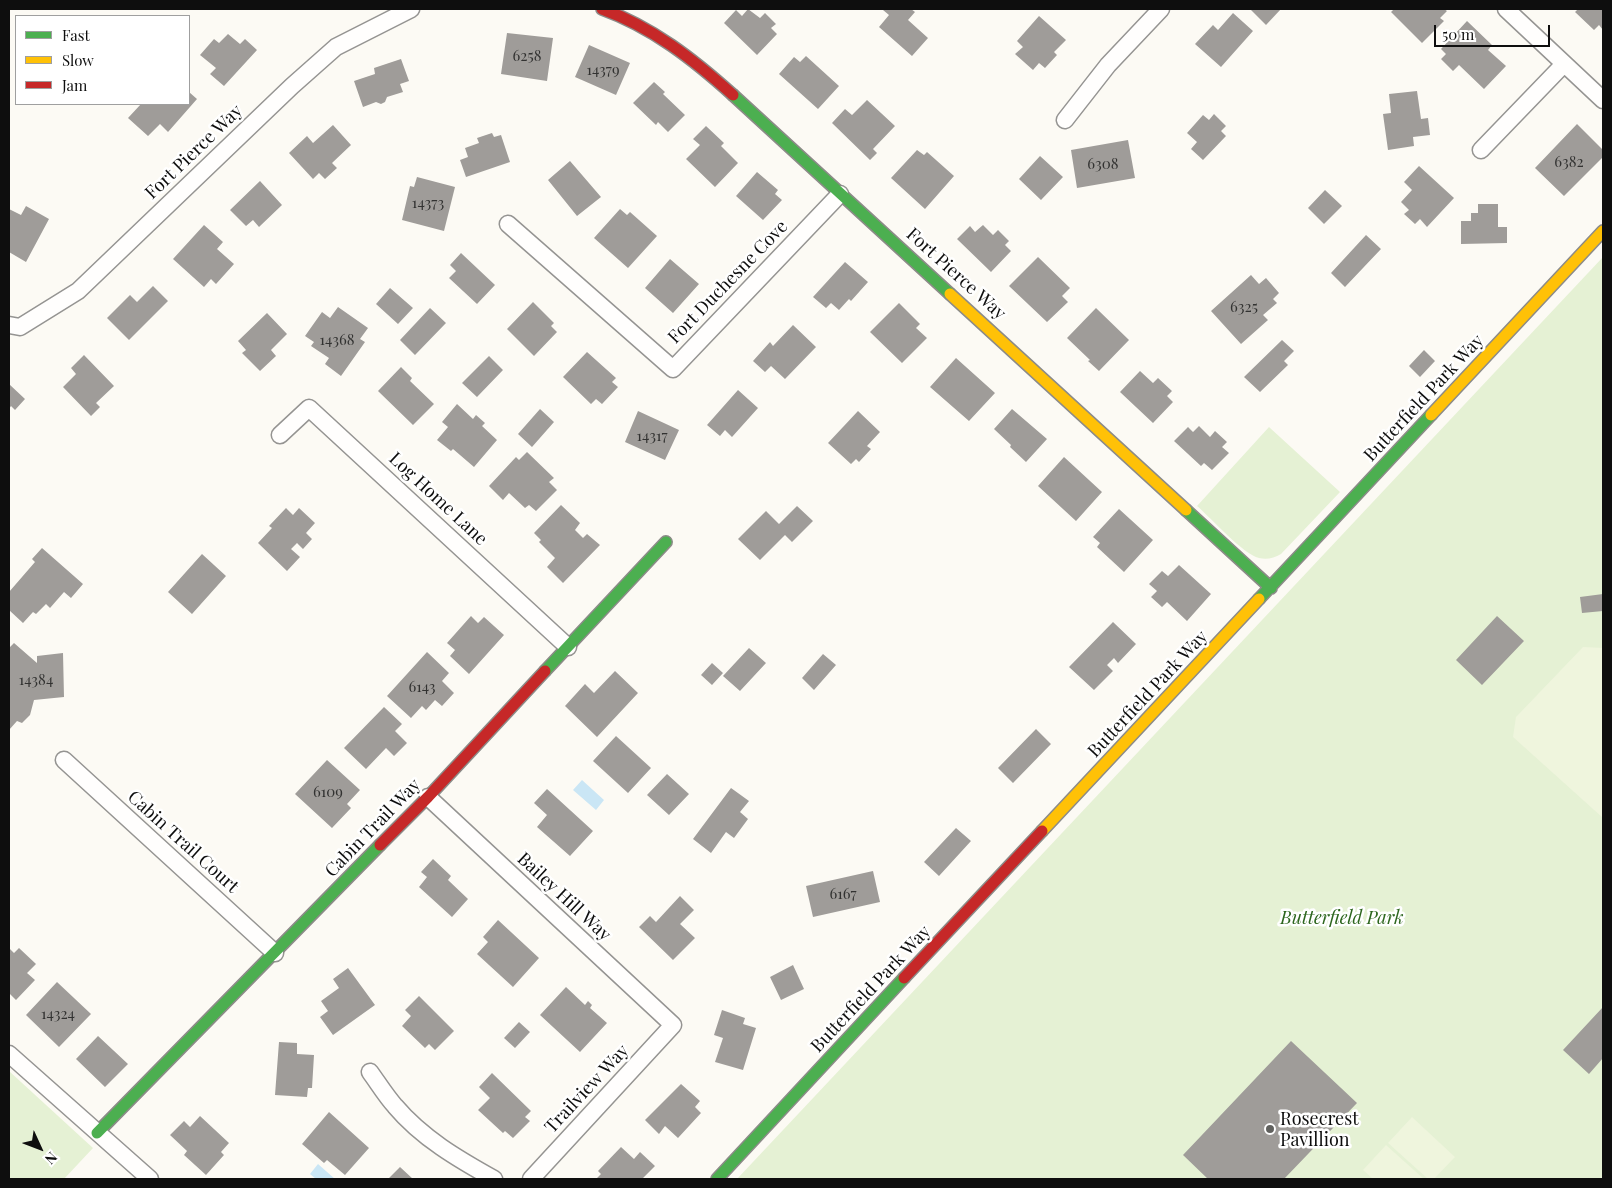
<!DOCTYPE html>
<style>
body{margin:0}
#map{position:relative;width:1612px;height:1188px;overflow:hidden;background:#fcfaf4;font-family:"Playfair Display",serif}
canvas{display:block}
.frame{position:absolute;inset:0;border:10px solid #0e0e0e;pointer-events:none}
.legend{position:absolute;left:15px;top:15px;width:175px;height:90px;box-sizing:border-box;background:#fff;border:1px solid #9f9f9f;margin:0;padding:6px 9px;list-style:none;font-size:15px;color:#0e0e0e}
.legend li{display:flex;align-items:center;gap:10px;height:25px}
.legend b{width:25px;border:1px solid #9f9f9f}
.north{position:absolute;left:15px;top:1123px;width:50px;height:50px;-webkit-text-stroke:4px #fff;paint-order:stroke;rotate:133deg;font-size:14px;font-weight:700;line-height:20px;text-align:center;color:#0e0e0e}
.north::after{content:'';display:block;margin:auto;width:18px;height:22px;background:#0e0e0e;clip-path:polygon(50% 0,100% 100%,50% 72%,0 100%)}
.scale{position:absolute;left:1434px;top:25px;width:116px;height:22px;box-sizing:border-box;border:2px solid #0e0e0e;border-top:0;padding-left:6px;font-size:15px;line-height:18px;white-space:nowrap;color:#0e0e0e;-webkit-text-stroke:4px #fff;paint-order:stroke}
</style>
<div id="map">
<canvas width="1612" height="1188"></canvas>
<div class="frame"></div>
<ul class="legend">
<li><b style="height:6px;background:#4caf50"></b>Fast</li>
<li><b style="height:6px;background:#ffc107"></b>Slow</li>
<li><b style="height:6px;background:#c62828"></b>Jam</li>
</ul>
<div class="north">N</div>
<div class="scale">50 m</div>
</div>
<script>
const context = document.querySelector('canvas').getContext('2d');
context.lineJoin = 'round';
function fillPath(path, color) {
  context.fillStyle = color;
  context.fill(path, 'evenodd');
}
function stroke(path, color, width, dash) {
  context.strokeStyle = color;
  context.lineWidth = width;
  context.lineCap = dash ? 'butt' : 'round';
  context.setLineDash(dash || []);
  context.stroke(path);
}
function label(font, color, halo, rows, align = 'center') {
  context.font = font + ' "Playfair Display",serif';
  context.lineWidth = 5;
  context.setLineDash([]);
  context.textBaseline = 'middle';
  context.strokeStyle = halo;
  context.fillStyle = color;
  for (const [text, x, y, turn = 0] of rows) {
    context.save();
    context.translate(x, y);
    context.rotate((+turn || 0) * Math.PI / 180);
    context.textAlign = isNaN(turn) ? turn : align;
    if (halo) context.strokeText(text, 0, 0);
    context.fillText(text, 0, 0);
    context.restore();
  }
}
fillPath(new Path2D(`
 M1603,257v922h-866z
 M1269,427l71,65 -59,62c-7,4 -14,6 -22,4 -15,-3 -49,-41 -62,-52z
 M9,1071l84,77 -29,31h-55z`), '#e5f1d4');
fillPath(new Path2D(`
 M1583,647l20,1v170l-90,-81 3,-20z
 M1412,1117l43,40 -21,22h-6l-40,-36z
 M1386,1145l38,34h-51l-10,-9z`), '#eff5dd');
fillPath(new Path2D(`
 M582,780l22,20 -8,10 -23,-20z
 M318,1164l17,15h-19l-6,-5z`), '#cae6f5');
fillPath(new Path2D(`
 M748,9l12,9 5,-5 11,11 -5,4 6,6 -20,21 -33,-32 12,-13 6,6z
 M885,9h26l4,3 -7,8 20,18 -16,18 -33,-29 10,-12 -6,-5z
 M1250,9h31l-15,16z
 M1394,9h50l3,2 -7,7 4,3 -22,22 -31,-31z
 M1578,9h25v21l-4,-5 -5,5 -19,-18z
 M1233,13l20,18 -32,36 -26,-23 18,-19 5,5z
 M1039,16l27,24 -12,12 3,3 -12,13 -6,-5 -6,7 -18,-16 8,-7 -6,-6z
 M1467,21l25,24 -4,5 18,16 -22,23 -25,-24 -6,6 -12,-12 5,-5 -5,-5z
 M507,33l46,5 -6,43 -46,-7z
 M228,34l12,10 5,-5 12,11 -33,36 -14,-12 6,-6 -16,-13 14,-16 5,4z
 M589,45l41,18 -14,32 -41,-18z
 M806,56l33,30 -21,23 -39,-35 15,-17 6,5z
 M401,59l8,22 -9,3 3,8 -16,5 -2,5 -4,2 -5,-2 -13,5 -9,-26 21,-7 -1,-6z
 M654,82l11,10 -2,2 22,21 -17,17 -10,-10 -2,3 -23,-22z
 M1417,91l4,28 7,-1 2,17 -17,2 1,9 -26,4 -5,-36 8,-1 -2,-19z
 M189,92l8,7 -29,33 -8,-8 -12,12 -20,-18 13,-14h48z
 M867,100l28,26 -22,23 4,4 -7,7 -38,-37 13,-14 7,6z
 M1214,114l12,12 -5,5 5,5 -23,24 -12,-11 6,-7 -10,-9 16,-18 6,5z
 M1577,124l26,26v7l-39,39 -29,-28z
 M333,125l18,20 -19,18 5,5 -12,11 -6,-6 -6,6 -24,-26 18,-17 6,7z
 M706,126l18,17 -3,3 17,17 -23,24 -29,-28 14,-14 -7,-6z
 M492,133l2,4 7,-2 9,27 -44,15 -6,-17 8,-3 -3,-9 14,-5 -2,-5z
 M1128,140l7,38 -58,10 -6,-38z
 M917,150l7,5 3,-3 27,24 -29,33 -34,-31z
 M1040,156l23,21 -22,23 -22,-21z
 M570,161l31,36 -24,19 -29,-36z
 M1419,166l35,32 -27,29 -7,-8 -5,5 -11,-10 5,-4 -8,-8 11,-12 -8,-8z
 M757,172l21,18 -3,4 7,6 -19,20 -27,-24z
 M417,177l38,10 -11,44 -42,-11 8,-34 4,1z
 M260,181l22,24 -23,22 -6,-7 -7,6 -16,-16z
 M1325,190l17,16 -18,18 -16,-16z
 M1478,204h20v23h9v16l-46,1v-23h10v-8h7z
 M26,206l23,13 -23,43 -17,-10v-43l12,6z
 M620,209l7,6 3,-3 27,24 -29,32 -34,-30z
 M204,225l19,17 -6,7 17,15 -18,20 -5,-5 -7,8 -31,-28z
 M983,225l10,10 5,-5 11,11 -4,4 6,6 -20,21 -34,-33 13,-13 5,6z
 M1366,235l15,14 -36,38 -14,-14z
 M461,253l34,32 -18,19 -28,-26 7,-7 -6,-6z
 M1038,257l32,31 -8,8 6,6 -21,20 -38,-36z
 M670,259l29,25 -26,29 -28,-25z
 M845,262l23,20 -17,19 -2,-2 -10,11 -8,-7 -5,5 -13,-11z
 M1251,275l8,9 7,-6 13,15 -6,6 4,4 -14,12 5,5 -27,24 -30,-33z
 M153,286l15,15 -39,39 -22,-22 23,-23 7,7z
 M390,288l23,20 -15,16 -22,-20z
 M533,302l21,21 -3,3 6,6 -23,24 -27,-27z
 M899,303l21,21 -4,4 11,10 -25,25 -32,-31z
 M338,307l30,21 -8,11 5,3 -24,34 -16,-12 4,-6 -18,-12 3,-4 -9,-6 17,-24 8,6z
 M430,308l16,15 -31,32 -15,-15z
 M1096,308l33,32 -30,31 -11,-10 2,-1 -23,-22z
 M267,313l20,21 -16,16 5,6 -16,15 -18,-18 4,-3 -8,-9z
 M793,325l23,22 -31,32 -14,-13 -6,6 -12,-11 17,-19 3,4z
 M1282,340l12,11 -10,10 4,4 -28,27 -16,-15z
 M1424,350l11,11 -15,16 -11,-11z
 M587,352l29,26 -4,4 6,5 -16,17 -6,-5 -5,5 -28,-27z
 M84,355l30,31 -18,17 4,4 -9,9 -28,-29 13,-13 -5,-6z
 M489,356l14,14 -26,27 -15,-14z
 M956,358l39,35 -26,28 -39,-34z
 M401,367l11,11 -2,3 24,23 -21,21 -35,-34z
 M1140,371l13,12 5,-5 14,13 -5,5 6,6 -20,21 -33,-31z
 M9,384l16,15 -10,11 -4,-4 -2,3z
 M738,390l20,18 -26,29 -7,-7 -5,6 -13,-11z
 M457,404l16,15 3,-4 9,8 -3,3 15,14 -23,27 -21,-18 -2,2 -14,-11 11,-13 -6,-5z
 M540,409l14,13 -22,25 -14,-13z
 M1012,409l35,30 -21,23 -16,-15 1,-2 -17,-16z
 M638,411l41,19 -14,30 -40,-18z
 M858,411l22,21 -13,14 4,3 -12,13 -3,-3 -5,5 -23,-21z
 M1199,426l11,11 5,-6 12,11 -5,5 7,6 -17,17 -8,-7 -3,3 -27,-25 14,-14 5,5z
 M527,452l27,26 -5,4 8,8 -21,21 -7,-6 -4,3 -16,-15 -6,7 -14,-14 27,-29 3,3z
 M1064,457l38,35 -26,29 -38,-35z
 M561,505l19,18 -5,7 8,8 4,-4 13,11 -37,38 -16,-16 8,-9 -16,-16 2,-2 -7,-7z
 M797,506l16,15 -21,21 -7,-7 -25,25 -22,-21 28,-28 13,13z
 M286,508l7,7 6,-7 16,15 -9,10 6,6 -9,10 -6,-6 -6,6 9,8 -13,14 -29,-28 14,-15 -3,-2z
 M1119,509l34,31 -29,32 -27,-25 3,-4 -7,-6z
 M42,548l41,36 -12,14 -7,-6 -14,16 -4,-4 -10,10 -3,-2 -10,11 -14,-13v-18l26,-30 -3,-3z
 M202,554l24,22 -34,38 -24,-22z
 M1179,565l32,29 -24,27 -20,-19 -5,5 -11,-10 6,-6 -8,-7 13,-13 6,5z
 M1603,594v17l-21,2 -2,-16z
 M471,616l7,7 6,-6 20,18 -35,39 -19,-18 5,-6 -8,-7z
 M1497,616l27,25 -42,44 -26,-25z
 M1113,622l23,22 -18,19 -4,-5 -7,7 6,6 -19,19 -25,-23z
 M14,643l23,20v-7l26,-3 1,44 -30,3 -4,15 -8,8 -5,-2 -8,9v-82z
 M749,648l17,15 -26,28 -17,-15z
 M427,652l22,21 -7,8 12,12 -12,13 -7,-6 -9,10 -4,-4 -11,12 -24,-22z
 M823,654l13,11 -22,25 -12,-12z
 M712,663l11,10 -11,12 -11,-10z
 M615,671l23,22 -41,44 -32,-31 20,-22 9,9z
 M384,707l18,17 -7,7 12,12 -13,13 -8,-8 -20,21 -22,-21z
 M1036,729l15,15 -38,39 -15,-15z
 M616,736l35,32 -23,25 -35,-32z
 M327,760l33,30 -13,14 4,4 -19,20 -37,-34z
 M667,774l22,20 -20,21 -22,-20z
 M731,788l18,13 -9,11 8,7 -14,19 -8,-6 -15,21 -18,-14z
 M547,789l46,42 -23,25 -33,-29 10,-12 -13,-12z
 M956,828l15,13 -32,35 -15,-14z
 M433,859l18,17 -3,4 20,19 -16,18 -33,-30 8,-10 -6,-5z
 M873,871l7,31 -67,15 -7,-31z
 M680,896l14,14 -14,14 15,14 -22,22 -34,-33 11,-11 6,6z
 M498,920l41,38 -26,29 -36,-33 11,-12 -5,-5z
 M9,948l5,5 5,-5 17,16 -9,9 8,7 -19,20 -7,-7z
 M793,965l11,24 -23,11 -11,-23z
 M348,968l27,37 -42,30 -13,-18 8,-6 -7,-10 18,-13 -6,-9z
 M57,982l34,32 -32,33 -33,-32z
 M566,987l19,18 3,-4 4,4 -2,3 17,15 -27,29 -40,-37z
 M419,996l35,35 -19,19 -6,-6 -4,4 -23,-22 9,-10 -6,-6z
 M1603,1007v51l-14,16 -26,-24z
 M722,1010l23,8 -2,6 13,4 -13,42 -28,-8 8,-24 -9,-3z
 M519,1022l11,10 -15,16 -11,-10z
 M98,1036l30,28 -23,23 -29,-28z
 M1291,1041l66,62 -73,76h-76l-25,-24z
 M279,1042l18,1v11l17,1 -2,33h-4l-1,9 -32,-2z
 M492,1073l39,38 -6,6 5,4 -17,17 -8,-7 -2,2 -25,-23 12,-12 -11,-11z
 M681,1084l19,17 -5,6 6,6 -23,25 -13,-12 -6,8 -14,-14z
 M329,1112l40,36 -24,27 -18,-15 -3,3 -22,-19z
 M200,1116l29,27 -8,9 3,3 -18,20 -22,-20 3,-4 -17,-16 14,-14 6,6z
 M621,1147l13,12 6,-7 15,14 -13,13h-46l5,-5 -3,-3z
 M400,1167l13,12h-25z`), '#9f9c99');
const street = new Path2D(`
 M1506,9l97,91
 M1065,120l43,-55 53,-56
 M1481,150l83,-86
 M508,224l165,145 167,-175
 M9,325l11,2 58,-36 214,-205 44,-39 75,-38
 M280,435l29,-27 259,239
 M64,760l211,193
 M428,797l245,228 -142,154
 M9,1054l141,125
 M370,1072c8,11 16,24 25,34 27,32 63,53 99,73`);
const fast = new Path2D(`
 M733,95l217,199
 M1186,510l85,78
 M1259,599l172,-184
 M545,671l121,-129
 M97,1133l283,-288
 M717,1179l187,-201`);
const slow = new Path2D(`
 M950,294l236,216
 M1431,415l172,-184
 M1042,831l217,-232`);
const jam = new Path2D(`
 M602,9c50,18 91,50 131,86
 M380,845l48,-48 117,-126
 M904,978l138,-147`);
stroke(street, '#959492', 19);
stroke(fast, '#8c8b88', 14);
stroke(slow, '#8c8b88', 14);
stroke(jam, '#8c8b88', 14);
stroke(street, '#fffefd', 16);
stroke(fast, '#4caf50', 11);
stroke(slow, '#ffc107', 11);
stroke(jam, '#c62828', 11);
for (const [x, y, r, color] of [
 [1270,1129,5,"#61615e"]
]) {
  const dot = new Path2D();
  dot.arc(x, y, r, 0, 2 * Math.PI);
  context.fillStyle = color;
  context.fill(dot);
  stroke(dot, '#fff', 2);
}
label('15px', '#323231', null, [
 ["6258",527,56],
 ["14379",603,70],
 ["6382",1569,162],
 ["6308",1103,164],
 ["14373",428,203],
 ["6325",1244,307],
 ["14368",337,340],
 ["14317",652,436],
 ["14384",36,680],
 ["6143",422,687],
 ["6109",328,792],
 ["6167",843,894],
 ["14324",58,1014]
]);
label('18px', '#0e0e0e', '#fff', [
 ["Fort Pierce Way",194,152,-44],
 ["Fort Pierce Way",956,274,42],
 ["Fort Duchesne Cove",728,282,-46],
 ["Butterfield Park Way",1424,398,-47],
 ["Log Home Lane",438,499,43],
 ["Butterfield Park Way",1148,694,-47],
 ["Cabin Trail Way",373,828,-46],
 ["Cabin Trail Court",183,842,42],
 ["Bailey Hill Way",564,897,43],
 ["Butterfield Park Way",871,989,-47],
 ["Trailview Way",587,1089,-47]
]);
label('italic 18px', '#2d661e', '#fff', [
 ["Butterfield Park",1342,918]
]);
label('18px', '#0e0e0e', '#fff', [
 ["Rosecrest",1280,1119],
 ["Pavillion",1280,1140]
], 'left');
</script>
